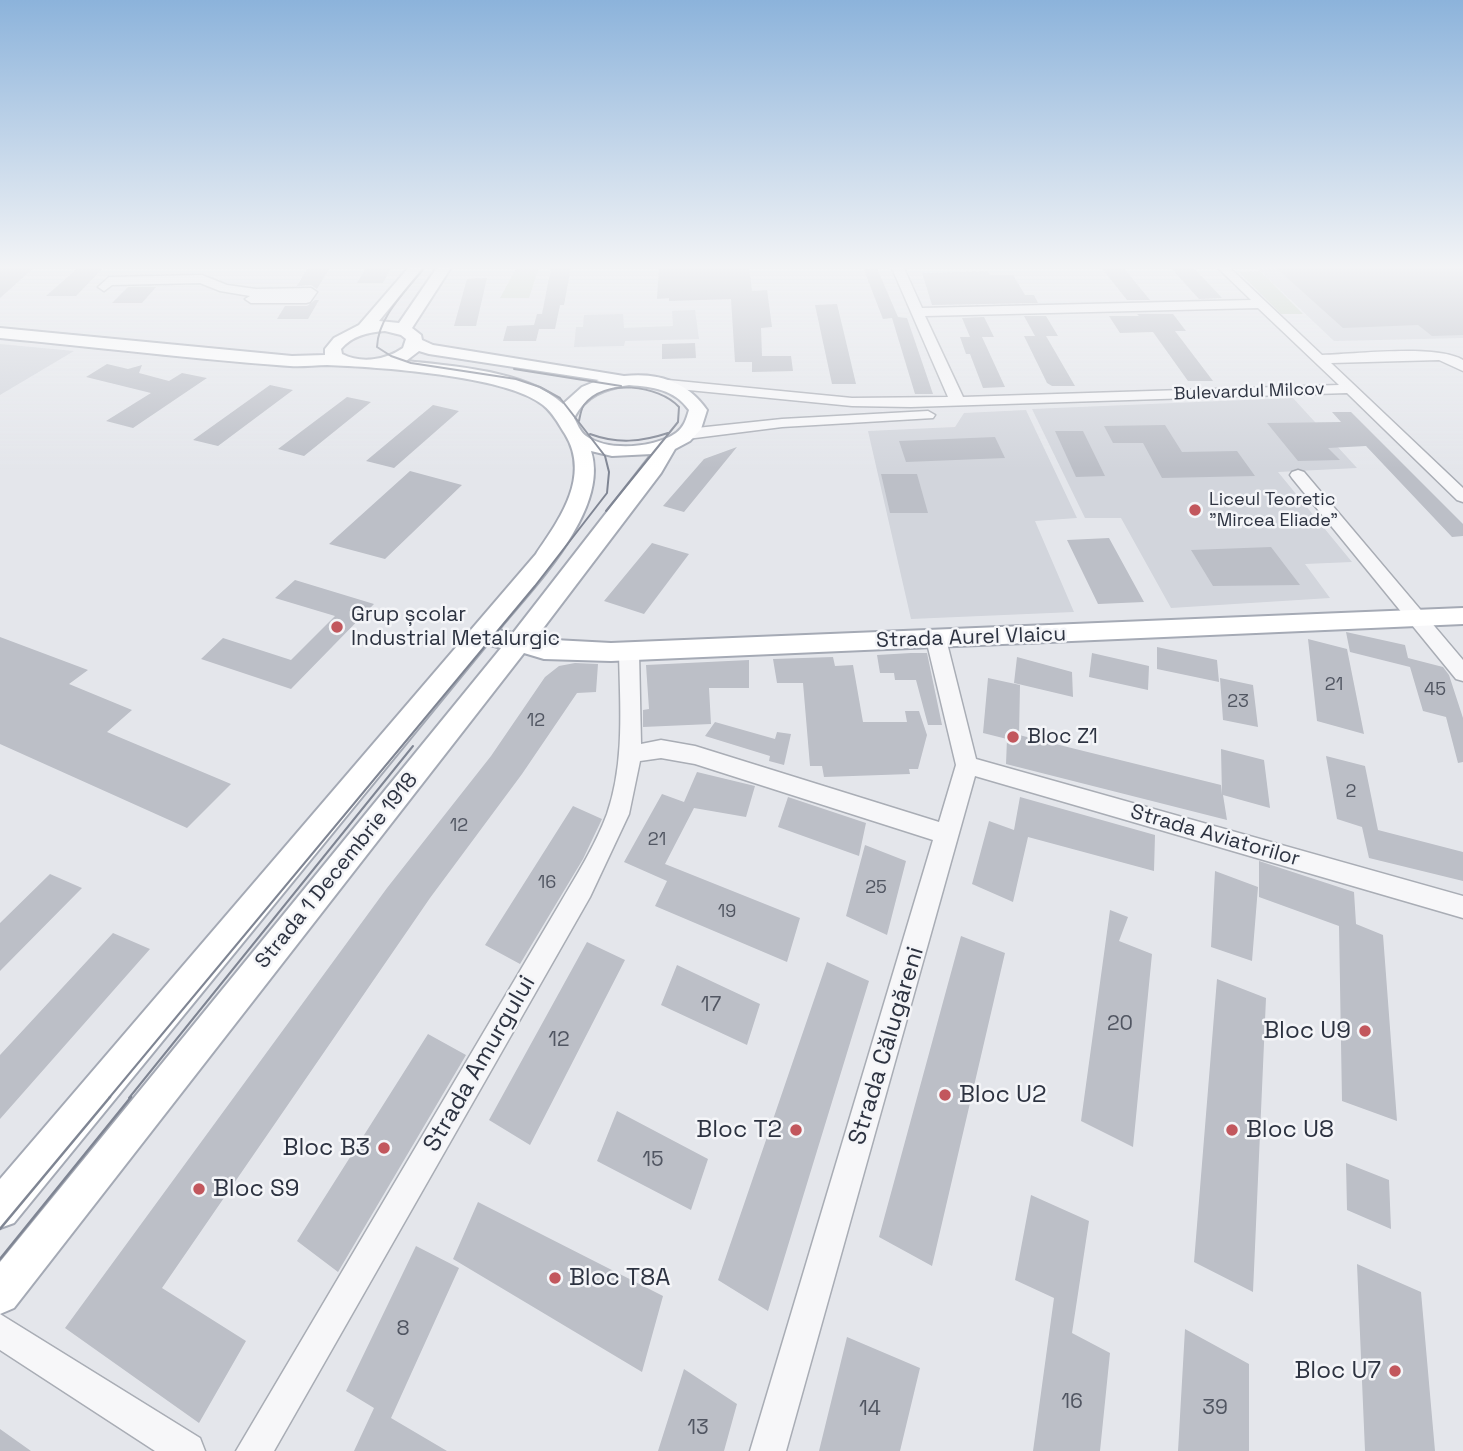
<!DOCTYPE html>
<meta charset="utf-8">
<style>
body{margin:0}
canvas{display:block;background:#e4e6eb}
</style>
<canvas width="1463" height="1451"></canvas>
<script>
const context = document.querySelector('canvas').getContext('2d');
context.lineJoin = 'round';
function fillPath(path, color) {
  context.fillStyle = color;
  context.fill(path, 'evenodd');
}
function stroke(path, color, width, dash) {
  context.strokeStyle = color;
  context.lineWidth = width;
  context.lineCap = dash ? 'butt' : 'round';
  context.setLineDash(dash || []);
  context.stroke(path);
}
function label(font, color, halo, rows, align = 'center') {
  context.font = font + ' "Space Grotesk",sans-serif';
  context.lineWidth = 5;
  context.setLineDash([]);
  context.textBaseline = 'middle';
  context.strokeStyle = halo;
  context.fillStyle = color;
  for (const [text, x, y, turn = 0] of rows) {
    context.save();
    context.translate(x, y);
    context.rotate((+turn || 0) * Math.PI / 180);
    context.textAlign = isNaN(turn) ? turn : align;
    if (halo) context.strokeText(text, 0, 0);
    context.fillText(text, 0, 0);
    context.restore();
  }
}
fillPath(new Path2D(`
 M1255,266h208v72l-129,3z
 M695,310l4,29 -74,2 -1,5 -50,1 2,-20h7l1,-12 39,-1 1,14 49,-2 -1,-15z
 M0,344l74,7 -74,44z
 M1293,398l64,70 -79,4 74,90 -47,2 25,34 -159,10 -50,-90h-36l-53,-109z
 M1026,410l51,108 -42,3 39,91 -163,7 -43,-188 87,-4 9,-14z`), '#d2d5dc');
fillPath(new Path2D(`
 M517,267h22l-10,31h-29z
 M1260,271l43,43h-22l-42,-42z`), '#c8d4c6');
fillPath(new Path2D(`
 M0,266h36l-36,32z
 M80,266h25l-29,30h-30z
 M309,266h22l-14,23 -6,-4 -14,1z
 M367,266h25l-9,17h-26z
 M659,266h19v2l71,-2 3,25 15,-1 5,37 -11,1 1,28h29l2,15 -41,1v-10h-17l-4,-63 -62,2v-3l-12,1z
 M876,266l22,51 9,1 26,76h-18l-23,-76 -9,1 -19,-49z
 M1100,266h22l28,34h-23z
 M1169,266h23l30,32 -23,1z
 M1274,266h189v69l-31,1 -14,-11 -75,3z
 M571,267l-7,38h-4l-5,24h-16l-3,12h-33l4,-15 27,-1 3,-11h5l9,-46z
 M988,271l2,4h23l12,20h9l4,8 -106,2 -10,-32z
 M487,278l-11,48h-22l13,-47z
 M128,287h28l-14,16h-30z
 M315,300h4l-11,19h-31l8,-13h22z
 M837,304l11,46 8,34h-24l-17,-79z
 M1137,314h36l13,17h-11l38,50h-25l-35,-49 -33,1 -11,-17h30z
 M1024,316h22l12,20h-12l29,50h-23l-5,-3 -23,-47h11z
 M984,317l10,20h-12l23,50 -22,1 -13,-34h-4l-6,-17h10l-8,-19z
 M695,343l1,15 -34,1v-15z
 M107,364l21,5 14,-4 -3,8 30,8 13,-8 25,5 -74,50 -27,-7 45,-28 -65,-16z
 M270,385l23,5 -75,56 -25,-6z
 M347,397l24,5 -67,54 -26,-7z
 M433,405l26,6 -65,57 -28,-7z
 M1332,412h19l112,112v12l-11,1 -86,-91 -38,2 12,12 -42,1 -31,-38 74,-1z
 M1165,425l17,27 55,-1 18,25 -93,2 -19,-35h-30l-9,-17z
 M1055,431h28l22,45 -29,1z
 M995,437l10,21 -99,4 -7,-21z
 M737,447l-53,65 -21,-6 41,-47z
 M410,471l52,14 -77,74 -56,-15z
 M881,474h36l11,39h-38z
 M1109,538l35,64 -46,2 -31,-64z
 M652,543l37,11 -45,60 -40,-13z
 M1271,547l29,38 -87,1 -22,-36z
 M295,580l79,24 -83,85 -90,-30 22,-21 68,22 44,-44 -60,-18z
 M1346,632l59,13 3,13 35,9 6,8 14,43v44l-5,1 -12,-46 -23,-6 -13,-44 -60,-15z
 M0,637l88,33 -19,14 63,26 -25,22 124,52 -44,44 -187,-84z
 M1308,639l39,10 17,85 -47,-13z
 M1157,647l60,13 2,22 -62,-13z
 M911,653h16l15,72h-14l-12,-45h-21l-1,-7h-14l-3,-18z
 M1092,653l57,13 -1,24 -59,-13z
 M833,657l2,9 18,-1 10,57h44l-2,-11h14l8,24 -9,34h-9l1,5 -86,3 -2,-11h-12l-7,-83h-26l-4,-24z
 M1017,657l55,15 1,25 -59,-14z
 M749,660v28h-40l2,36 -68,3v-17l6,-1 -3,-44z
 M575,663l23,1 -2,28 -19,1 -55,81 -92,124 -268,390 84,53 -47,82 -134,-95 322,-440 104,-132 54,-79 14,-11z
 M988,678l32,7 -1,50 202,50 1,10 -1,-46 43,11 6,48 -47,-13 4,25 -221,-56 1,-25 -24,-6z
 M1220,678l33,7 5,42 -35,-7z
 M715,722l60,17 2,-7 14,2 -7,31 -15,-4 1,-5 -65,-20z
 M1326,756l39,10 13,64 85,22v29l-94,-23 -7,-31 -25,-8z
 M697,772l58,14 -9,31 -52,-9 -29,56 135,54 -13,44 -132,-56 12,-25 -43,-19 38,-68 22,8z
 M788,797l78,26 -7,33 -81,-29z
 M1020,797l135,38 -1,36 -126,-34 -15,65 -41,-18 17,-63 25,9z
 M573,806l29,13 -19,40 -63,105 -35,-19z
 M865,845l41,16 -19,74 -41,-19z
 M1259,861l95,31 2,32 27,11 14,186 -55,-20 -3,-175 -80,-29z
 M1215,871l43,16 -6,74 -41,-14z
 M50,874l32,14 -82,83v-48z
 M1110,910l18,7 -9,24 33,13 -19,193 -52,-26z
 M113,933l37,16 -150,170v-64z
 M961,936l44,17 -73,313 -53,-29z
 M587,942l38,18 -95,185 -41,-25z
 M827,962l42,19 -101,330 -50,-31z
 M677,965l83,39 -13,41 -86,-40z
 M1217,979l49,19 -13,294 -59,-30z
 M428,1034l38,21 -128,217 -41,-31z
 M617,1111l91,48 -17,51 -94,-49z
 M1346,1163l43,17 2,49 -44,-19z
 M1031,1195l58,26 -17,112 38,20 -10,98h-67l21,-153 -39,-18z
 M478,1202l185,94 -21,76 -189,-113z
 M416,1246l43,22 -68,150 56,33h-93l20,-43 -28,-17z
 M1357,1264l64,28 14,159h-70z
 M1185,1329l64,35v87h-71z
 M847,1337l73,31 -20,83h-81z
 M684,1369l53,35 -13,47h-66z
 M0,1429l31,22h-31z`), '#bcbfc7');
const minor = new Path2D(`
 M891,266h12l19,42 329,-8 -35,-34h12l94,89c34,-1 115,-11 141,5v11l-24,-11 -108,3 132,125v14l-6,-2 -110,-107 -436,14 -59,-1 -184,-18 -7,-4 7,-4 184,18 96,-1zM1258,308l81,77 -376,12 -38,-81z
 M202,275l25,10 29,4 55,-1 6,4 -7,10 -4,1h-55l-6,-4 5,-3 -30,-5 -20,-8 -88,2 -8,6 -6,-4 11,-10z
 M928,411l7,4 -2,3 -151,9 -95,12 -8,-5 8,-5 95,-10z
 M1298,470l6,2 159,188v21l-7,-2 -164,-201 -2,-3 2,-3z
 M936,632l7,2 3,5 30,120 487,137v22l-488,-142 -189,675h-36l183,-611 -238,-76 -34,-6 -21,3 -11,53 -39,83 -316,554h-38l323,-546c17,-29 36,-59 48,-91 18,-52 13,-108 12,-162l3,-5h14l3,5 2,92 20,-4 34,6 244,76 17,-57 -30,-126 3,-5z
 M0,1314l200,124 5,13h-50l-155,-101z`);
const major = new Path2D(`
 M410,266h14l-45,55 20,2 39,-57h14l-40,62 9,7 1,5 11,5 191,31c34,-4 64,6 83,34l-6,19 -11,12 -15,8 -14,24 -126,166 76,4 852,-35v16l-852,37 -67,-2 -20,-6 -510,655 -14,6v-52l501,-614 -14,-4 -473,579 -14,5v-49l536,-625c24,-35 55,-78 29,-120 -7,-11 -12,-21 -22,-29 -37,-30 -167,-38 -216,-40 -13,0 -25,2 -37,1 -97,-7 -194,-19 -290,-28v-10l292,28 33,-1v-6l9,-11 25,-13zM385,331l16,4 5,4 -3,9c-17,12 -42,16 -61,6l-1,-5c11,-13 27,-17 44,-18zM419,351l10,3 170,26 -17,7 -19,17c-34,-33 -111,-38 -157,-43zM629,385c24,2 45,4 60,25 -3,10 -5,17 -13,23 -21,15 -68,19 -90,3 -6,-4 -9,-13 -12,-18 12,-23 30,-29 55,-33zM591,451l21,5 40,-2 -139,179 -15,-3c35,-43 112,-120 93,-179z`);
stroke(minor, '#a9adb5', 3);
stroke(major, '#a5aab5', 4);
fillPath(minor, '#f7f7f9');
fillPath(major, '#fff');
stroke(new Path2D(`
 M514,369l107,17
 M579,421c1,-5 2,-12 5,-16 20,-27 75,-20 95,2l-1,15 -72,89
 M590,434c27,10 51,8 78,-1
 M109,1098l426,-512 72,-93 2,-21 -4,-16 -45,-58 -20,-11 -24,-8 -105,-16 -20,-7 -14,-9c1,-31 31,-58 49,-81
 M129,1098l284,-352`), '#7f8593', 2);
stroke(new Path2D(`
 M0,1229l110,-132
 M0,1259l131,-162`), '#7f8593', 2.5);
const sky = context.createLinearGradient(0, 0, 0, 469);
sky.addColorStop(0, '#8cb3db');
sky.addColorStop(0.57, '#f3f4f6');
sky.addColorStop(1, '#f3f4f600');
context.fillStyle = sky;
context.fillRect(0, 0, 1463, 469);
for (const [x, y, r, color] of [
 [1195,510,7,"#c2575d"],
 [337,627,7,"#c2575d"],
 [1013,737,7,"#c2575d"],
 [1365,1031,7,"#c2575d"],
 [945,1095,7,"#c2575d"],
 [796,1130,7,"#c2575d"],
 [1232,1130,7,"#c2575d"],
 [384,1148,7,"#c2575d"],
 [199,1189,7,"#c2575d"],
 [555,1278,7,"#c2575d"],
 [1395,1371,7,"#c2575d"]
]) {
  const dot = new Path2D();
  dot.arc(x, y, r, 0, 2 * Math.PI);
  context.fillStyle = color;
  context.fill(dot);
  stroke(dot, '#f4f5f8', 2.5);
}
label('18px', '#2d3341', '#f4f5f8', [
 ["Bulevardul Milcov",1249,392,-2]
]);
label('18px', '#2d3341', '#f4f5f8', [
 ["Liceul Teoretic",1209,500],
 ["\"Mircea Eliade\"",1209,521]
], 'left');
label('18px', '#515662', null, [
 ["21",1334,685],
 ["45",1435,690],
 ["23",1238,702],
 ["12",536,721],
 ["2",1351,792],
 ["12",459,826],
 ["21",657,840],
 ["16",547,883],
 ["25",876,888],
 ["19",727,912]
]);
label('21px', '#2d3341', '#f4f5f8', [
 ["Grup școlar",351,615],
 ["Industrial Metalurgic",351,639],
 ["Bloc Z1",1027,737]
], 'left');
label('21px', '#2d3341', '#f4f5f8', [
 ["Strada Aurel Vlaicu",971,638,-2],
 ["Strada Aviatorilor",1215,836,16],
 ["Strada 1 Decembrie 1918",337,871,-51]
]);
label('21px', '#515662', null, [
 ["17",711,1005],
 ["20",1120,1024],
 ["12",559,1040],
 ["15",653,1160],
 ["8",403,1329],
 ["16",1072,1402],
 ["39",1215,1408],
 ["14",870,1409],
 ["13",698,1428]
]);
label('24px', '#2d3341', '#f4f5f8', [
 ["Bloc U9",1351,1031],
 ["Bloc U2",959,1095,"left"],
 ["Bloc T2",782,1130],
 ["Bloc U8",1246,1130,"left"],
 ["Bloc B3",370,1148],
 ["Bloc S9",213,1189,"left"],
 ["Bloc T8A",569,1278,"left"],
 ["Bloc U7",1381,1371]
], 'right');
label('24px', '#2d3341', '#f4f5f8', [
 ["Strada Călugăreni",887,1046,-73],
 ["Strada Amurgului",480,1064,-60]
]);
</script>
